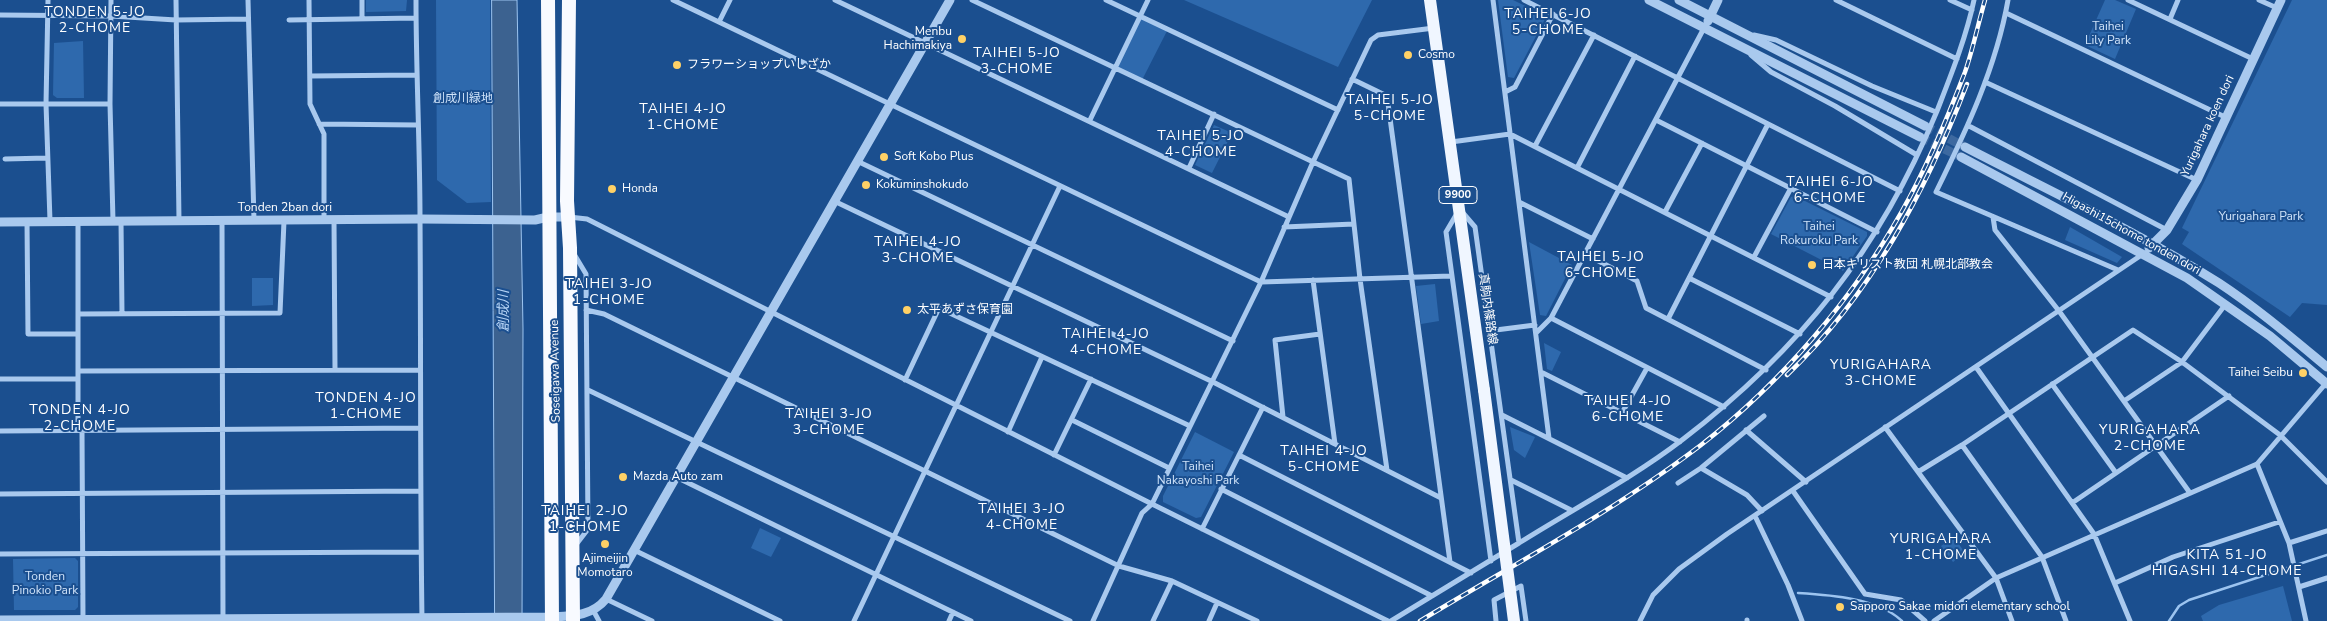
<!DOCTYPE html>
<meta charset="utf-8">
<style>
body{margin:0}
canvas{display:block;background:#1b4f8f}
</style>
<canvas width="2327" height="621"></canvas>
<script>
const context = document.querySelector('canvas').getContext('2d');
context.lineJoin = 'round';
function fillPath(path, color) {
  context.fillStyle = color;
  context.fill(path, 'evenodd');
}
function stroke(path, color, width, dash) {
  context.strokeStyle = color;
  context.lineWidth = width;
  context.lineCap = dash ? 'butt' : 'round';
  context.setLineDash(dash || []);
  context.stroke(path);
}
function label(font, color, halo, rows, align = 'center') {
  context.font = font + ' "Nunito Sans","Noto Sans JP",sans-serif';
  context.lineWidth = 4;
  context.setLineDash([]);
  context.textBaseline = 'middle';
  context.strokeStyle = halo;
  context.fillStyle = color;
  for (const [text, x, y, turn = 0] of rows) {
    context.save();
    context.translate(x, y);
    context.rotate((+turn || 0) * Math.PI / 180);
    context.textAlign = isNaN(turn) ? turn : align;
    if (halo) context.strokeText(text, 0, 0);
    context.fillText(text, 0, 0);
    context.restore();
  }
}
fillPath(new Path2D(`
 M366,0h41l-1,11 -40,1z
 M436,0h54l1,202 -24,1 -30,-23z
 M1184,0h188l-34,67z
 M1498,0h15l31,15 1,4 -31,59 -6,-1z
 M2105,0h10l21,9 -21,50 -30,-14z
 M2292,0h35v305l-25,-2 -12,14 -108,-73 7,-12 -7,-4z
 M1141,16l27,13 -26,51 -27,-13z
 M83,41l1,57h-27l-4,-3 1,-52z
 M1214,125l18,8 -20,40 -17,-8z
 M1795,196l72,36v4l-24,35 -72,-37 20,-37z
 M2070,227l52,30 -5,6 -52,-23z
 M1529,242l43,23 -26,51 -6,-1z
 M252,278h21v27l-21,1z
 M1435,284l4,37 -18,3 -5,-38z
 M1544,343l17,9 -9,19 -5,-2z
 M1510,427l25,10 -10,21 -11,-8z
 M1195,432l39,20 -33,65 -5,1 -33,-16v-6z
 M760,528l21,10 -10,19 -20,-9z
 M1954,537l11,16 -12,9 -12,-16z
 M75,558l3,3v46l-3,3h-61l-1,-51z
 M2283,586l9,35h-89l-2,-5 18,-11z`), '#2e69ad');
const water = new Path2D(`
 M492,0h25l6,329 -1,292h-27z`);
fillPath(water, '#3c6290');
stroke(water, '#9cc4f0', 1);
stroke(new Path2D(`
 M1798,593c33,2 80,5 104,28
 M2169,621l10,-15 10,-6 138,-45`), '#9cc4f0', 2.5);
stroke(new Path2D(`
 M1925,126l40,21
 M1920,137l41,20`), '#3d69a0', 9, [9, 4.5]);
stroke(new Path2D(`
 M48,0l-2,104 4,117
 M111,0l-1,104 3,117
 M176,0l3,220
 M248,0l6,220
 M309,0l1,104 14,30v86
 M362,0v19
 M416,0c0,73 4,146 4,219 1,134 0,267 2,400
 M673,0l588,282 190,-6
 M835,0l454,217
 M972,0l377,179 11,100 27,191
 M1106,0l232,110
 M1493,0l56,438
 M1524,0l376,191
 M1836,0l121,59
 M1950,0l22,10
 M2008,0c-12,68 -42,131 -72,192l182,78
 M2128,0l125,59
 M2259,0l18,8
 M2006,13l219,104
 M0,15l111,1 65,4 72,-1
 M2170,19l8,-19
 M289,20l127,-2
 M719,22l11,-22
 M1754,35l22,5 96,46 64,26
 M1751,55l20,17 64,34 82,49
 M310,76l107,-1
 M1352,79l35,17 63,466
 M1985,82l212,98
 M1505,92l10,-5 38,-73
 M0,104h110
 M1090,120l58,-120
 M1656,120l221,112
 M319,124l98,1
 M1969,126l198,104
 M1451,142l59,-8 321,163
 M1535,146l59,-111
 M5,159l42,-1
 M857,161l376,180
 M1189,168l25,-54
 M1577,168l58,-112
 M834,201l379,181 228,116
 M1519,202l74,37
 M1665,212l37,-69
 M1456,215l-10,17 45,329
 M569,217l18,2 565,285 109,-222 52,-120 58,-122 7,-5 56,-7
 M1993,217l2,13 64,81 131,182
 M222,220l1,400
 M334,220l1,149
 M27,221l1,113h50
 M78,221v209
 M121,221l1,93
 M1284,227l70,-3
 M574,254l12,20 2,255 -13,17
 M1585,254l52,27 9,27 120,62
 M1754,257l37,-69
 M1689,278l111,56
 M1313,280l22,164
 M586,310l18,4 515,252 53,15 85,40
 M78,314l202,-1 4,-92
 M1551,318l173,89
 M1668,319l100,-195
 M1488,331l47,-6
 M1536,333l15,-15 153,-290
 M1976,367l118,167 36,87
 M79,371l340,-1
 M1541,372l139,70
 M0,379h78
 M905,380l34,-72 251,118
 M2052,384l64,89
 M588,390l482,231
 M2124,401l58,-39 43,-57
 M1622,413l25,-45
 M1502,415l125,63
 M1283,417l-8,-77 45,-6
 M1072,420l97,48
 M1885,427l111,151 16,43
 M82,430l1,190
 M1746,430l60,52
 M0,431l419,-3
 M1008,432l34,-75
 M1962,445l80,112 24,64
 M1054,455l37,-76
 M1239,455l232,118
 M2257,464l32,79 17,78
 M1701,468l46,27 15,16
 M1918,472l44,-27 171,-115 49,32 98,73 47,47
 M676,477l295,144
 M1511,480l60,30
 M1678,483l23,-15 63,-52
 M1221,489l211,107
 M1793,491l72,103 36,6 24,21
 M0,494l420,-3
 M2072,503l157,-107
 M1755,516l33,69 14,36
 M1202,529l61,-122
 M1519,543c54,-34 112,-64 163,-103 118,-90 198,-191 255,-329 14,-36 29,-73 37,-111
 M2289,543l38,-12
 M634,550l146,71
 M0,554l420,-2
 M2115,583l58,-26 106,-35
 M2299,587l28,-9
 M606,599l46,22
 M593,610l6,11
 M1747,620v1
 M854,621l206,-435
 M949,621l4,-9
 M1093,621l49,-108 10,-9 236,117
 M1153,621l19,-40
 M1209,621l8,-18
 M1391,621l128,-78 -44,-316 -12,-14
 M1496,621l-2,-21 27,-14 5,35
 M1640,621l13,-26 26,-26 48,-35 416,-280
 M1934,621l62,-43 261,-114 70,-82`), '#a9c9ee', 5);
stroke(new Path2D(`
 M1649,0l271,137
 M1679,0l246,126
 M1708,21l10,-21
 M1965,147c85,44 173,85 254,136 38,25 73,55 108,84
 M1961,157l226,121 83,58 57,48
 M0,222l420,-3 115,1 13,-3h21
 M2149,248l18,-18 30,-50 84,-180
 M0,620l552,-3c21,-1 40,-1 54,-18l344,-599`), '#a9c9ee', 9);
stroke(new Path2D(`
 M1430,0l54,390`), '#f0f6ff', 12);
stroke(new Path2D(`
 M548,0l4,621
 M569,0l-2,201 3,47 3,373`), '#f8faff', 14);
const rail = new Path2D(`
 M1787,375c84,-80 139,-184 180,-291
 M1420,621c94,-57 193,-109 281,-176 81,-63 151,-145 201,-234 25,-44 45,-92 63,-139 8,-23 13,-48 20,-72`);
stroke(rail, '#fff', 4.5);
stroke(rail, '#1b4f8f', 2.5, [8]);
stroke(new Path2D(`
 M1484,390l30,231`), '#f0f6ff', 12);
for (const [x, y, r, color] of [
 [962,39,5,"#ffd166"],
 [1408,55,5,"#ffd166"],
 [677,65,5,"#ffd166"],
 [884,157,5,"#ffd166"],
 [866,185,5,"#ffd166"],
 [612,189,5,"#ffd166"],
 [1812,265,5,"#ffd166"],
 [907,310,5,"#ffd166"],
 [2303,373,5,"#ffd166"],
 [623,477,5,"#ffd166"],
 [605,544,5,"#ffd166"],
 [1840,607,5,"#ffd166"]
]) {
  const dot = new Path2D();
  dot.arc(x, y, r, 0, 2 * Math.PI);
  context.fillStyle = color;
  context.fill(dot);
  stroke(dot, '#1b4f8f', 2);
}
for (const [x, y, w] of [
 [1458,195,38]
]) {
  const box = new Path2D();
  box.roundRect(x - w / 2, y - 8.5, w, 17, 4);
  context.fillStyle = '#1b4f8f';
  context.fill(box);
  stroke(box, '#fff', 1);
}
label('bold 11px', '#fff', null, [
 ["9900",1458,195]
]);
label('12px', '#cfe3fa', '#1b4f8f', [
 ["Taihei",2108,27],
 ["Lily Park",2108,41],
 ["創成川緑地",463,99],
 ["Yurigahara Park",2261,217],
 ["Taihei",1819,227],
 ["Rokuroku Park",1819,241],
 ["Taihei",1198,467],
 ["Nakayoshi Park",1198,481],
 ["Tonden",45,577],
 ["Pinokio Park",45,591]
]);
label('12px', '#fff', '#1b4f8f', [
 ["Menbu",952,32,"right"],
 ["Hachimakiya",952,46,"right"],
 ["Cosmo",1418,55],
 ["フラワーショップいしざか",687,65],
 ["Soft Kobo Plus",894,157],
 ["Kokuminshokudo",876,185],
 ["Honda",622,189],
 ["日本キリスト教団 札幌北部教会",1822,265],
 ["太平あずさ保育園",917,310],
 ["Taihei Seibu",2293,373,"right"],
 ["Mazda Auto zam",633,477],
 ["Ajimeijin",605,559,"center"],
 ["Momotaro",605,573,"center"],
 ["Sapporo Sakae midori elementary school",1850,607]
], 'left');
label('12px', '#fff', '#1b4f8f', [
 ["Yurigahara koen dori",2208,126,-65],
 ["Tonden 2ban dori",285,208],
 ["Higashi15chome tonden dori",2131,234,29],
 ["真駒内篠路線",1487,309,82],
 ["Soseigawa Avenue",556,371,-91]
]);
context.letterSpacing = '1px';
label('14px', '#fff', '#1b4f8f', [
 ["TONDEN 5-JO",95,13],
 ["2-CHOME",95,29],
 ["TAIHEI 6-JO",1548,15],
 ["5-CHOME",1548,31],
 ["TAIHEI 5-JO",1017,54],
 ["3-CHOME",1017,70],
 ["TAIHEI 5-JO",1390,101],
 ["5-CHOME",1390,117],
 ["TAIHEI 4-JO",683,110],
 ["1-CHOME",683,126],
 ["TAIHEI 5-JO",1201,137],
 ["4-CHOME",1201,153],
 ["TAIHEI 6-JO",1830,183],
 ["6-CHOME",1830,199],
 ["TAIHEI 4-JO",918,243],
 ["3-CHOME",918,259],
 ["TAIHEI 5-JO",1601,258],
 ["6-CHOME",1601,274],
 ["TAIHEI 3-JO",609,285],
 ["1-CHOME",609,301],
 ["TAIHEI 4-JO",1106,335],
 ["4-CHOME",1106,351],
 ["YURIGAHARA",1881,366],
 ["3-CHOME",1881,382],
 ["TONDEN 4-JO",366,399],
 ["1-CHOME",366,415],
 ["TAIHEI 4-JO",1628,402],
 ["6-CHOME",1628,418],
 ["TONDEN 4-JO",80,411],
 ["2-CHOME",80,427],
 ["TAIHEI 3-JO",829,415],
 ["3-CHOME",829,431],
 ["YURIGAHARA",2150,431],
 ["2-CHOME",2150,447],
 ["TAIHEI 4-JO",1324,452],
 ["5-CHOME",1324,468],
 ["TAIHEI 3-JO",1022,510],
 ["4-CHOME",1022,526],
 ["TAIHEI 2-JO",585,512],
 ["1-CHOME",585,528],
 ["YURIGAHARA",1941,540],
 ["1-CHOME",1941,556],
 ["KITA 51-JO",2227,556],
 ["HIGASHI 14-CHOME",2227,572]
]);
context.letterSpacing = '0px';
label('italic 14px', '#b5d3f5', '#1b4f8f', [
 ["創成川",505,311,-90]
]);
</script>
